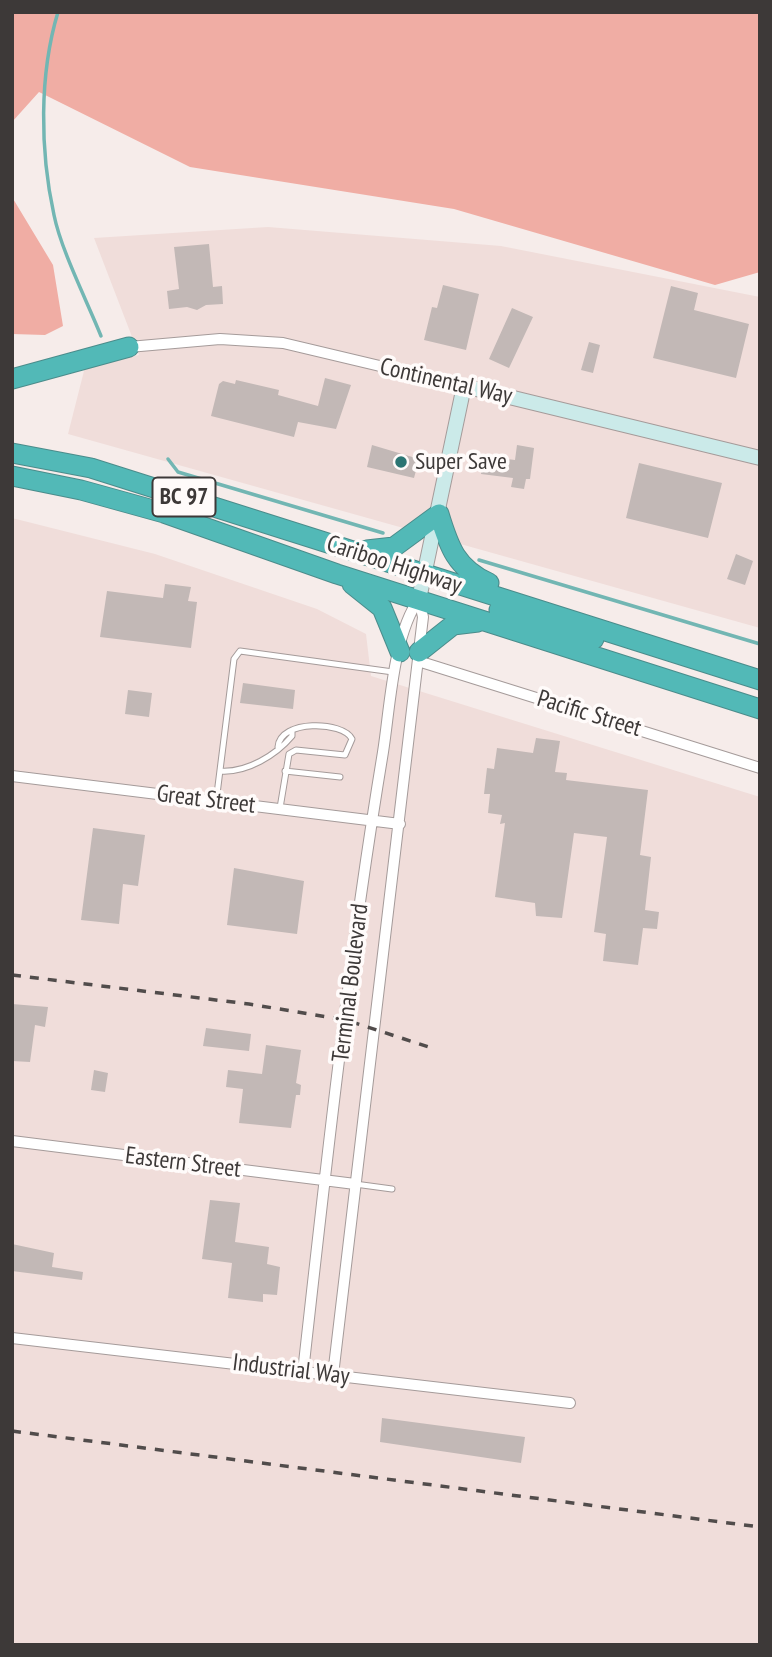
<!DOCTYPE html>
<style>
body{margin:0}
#map{position:relative;width:772px;height:1657px;overflow:hidden;background:#f6ecea;font-family:"PT Sans Narrow",sans-serif}
canvas{display:block}
.frame{position:absolute;inset:0;border:14px solid #3d3938;pointer-events:none}
</style>
<div id="map">
<canvas width="772" height="1657"></canvas>
<div class="frame"></div>
</div>
<script>
const context = document.querySelector('canvas').getContext('2d');
context.lineJoin = 'round';
function fillPath(path, color) {
  context.fillStyle = color;
  context.fill(path, 'evenodd');
}
function stroke(path, color, width, dash) {
  context.strokeStyle = color;
  context.lineWidth = width;
  context.lineCap = dash ? 'butt' : 'round';
  context.setLineDash(dash || []);
  context.stroke(path);
}
function label(font, color, halo, rows, align = 'center') {
  context.font = font + ' "PT Sans Narrow",sans-serif';
  context.lineWidth = 7;
  context.setLineDash([]);
  context.textBaseline = 'middle';
  context.strokeStyle = halo;
  context.fillStyle = color;
  for (const [text, x, y, turn = 0] of rows) {
    context.save();
    context.translate(x, y);
    context.rotate((+turn || 0) * Math.PI / 180);
    context.textAlign = isNaN(turn) ? turn : align;
    if (halo) context.strokeText(text, 0, 0);
    context.fillText(text, 0, 0);
    context.restore();
  }
}
fillPath(new Path2D(`
 M268,227l233,19 259,51v331l-692,-194 17,-67 54,-12 -45,-117z
 M12,518l143,36 162,55 49,25 5,42 389,121v848h-748z`), '#f0ddda');
fillPath(new Path2D(`
 M12,12h748v260l-45,13 -261,-76 -264,-42 -151,-75 -27,30z
 M12,197l41,68 10,61 -18,9 -33,-1z`), '#f0ada4');
stroke(new Path2D(`
 M58,12c-19,63 -18,139 -4,203 7,35 33,86 47,121
 M168,459l10,13 205,61
 M479,560l281,84`), '#72b6b3', 3.5);
fillPath(new Path2D(`
 M209,244l4,43 9,-1 1,18 -17,1 -9,5 -10,-3 -18,2 -2,-18 12,-2 -5,-42z
 M443,285l36,9 -13,56 -42,-10 8,-33 5,1z
 M671,286l27,7 -4,17 55,14 -13,54 -83,-20z
 M512,308l21,9 -24,51 -20,-9z
 M589,342l11,3 -7,28 -12,-3z
 M325,378l26,7 -15,44 -38,-7 -4,15 -83,-21 8,-32 4,-3 12,3 1,-4 43,10 -1,5 40,11z
 M372,445l47,14 -5,19 -47,-11z
 M517,445l17,3 -4,31h-4l-2,10 -13,-2 2,-9 -32,-4 2,-18 32,4z
 M639,463l83,20 -14,55 -82,-20z
 M736,554l17,7 -8,24 -18,-6z
 M165,584l26,3 -3,14 9,1 -6,46 -91,-11 7,-46 56,7z
 M243,683l52,7 -2,19 -53,-6z
 M128,690l24,3 -3,24 -24,-3z
 M536,738l24,3 -5,31 12,1 -1,7 82,10 -8,65 11,2 -6,53 14,2 -2,17 -14,-1 -5,37 -35,-4 3,-27 -12,-2 13,-95 -33,-4 -12,85 -26,-2 -1,-13 -40,-6 10,-74 -5,1 2,-9 -14,-2 2,-19h-6l3,-26 7,1 3,-21 36,5z
 M93,828l52,7 -7,51 -15,-2 -4,40 -38,-4z
 M234,868l70,13 -7,53 -70,-9z
 M12,1004l36,3 -3,20 -10,-2 -5,37 -18,-1z
 M206,1028l45,6 -2,17 -46,-5z
 M266,1045l35,5 -5,33 5,2 -1,10h-4l-5,33 -52,-5 4,-34 -17,-2 2,-17 34,4z
 M94,1070l14,3 -3,19 -14,-2z
 M210,1200l30,3 -5,39 34,5 -2,17 13,3 -3,28 -14,-1v8l-35,-4 4,-35 -30,-4z
 M12,1244l42,9 -2,14 31,5 -1,8 -70,-9z
 M382,1418l143,19 -4,26 -141,-21z`), '#c2b8b6');
const lane = new Path2D(`
 M278,747c2,-28 65,-26 74,-8l-7,16 -49,-5 -7,4 -9,54
 M220,771c27,2 56,-16 72,-35v-6
 M285,771l55,6
 M216,802l18,-143 6,-8 153,21
 M355,1184l37,5`);
const street = new Path2D(`
 M129,347l91,-8 63,4 181,43
 M418,661l342,107
 M12,776l388,48
 M12,1141l343,43
 M12,1338l558,65
 M303,1372c23,-207 46,-415 80,-620 7,-44 10,-117 36,-153
 M333,1375l90,-758 -4,-18`);
const secondary = new Path2D(`
 M419,599l45,-213 296,72`);
const highway = new Path2D(`
 M12,379l117,-32
 M12,453l79,15 669,212
 M12,476l69,14 83,23 173,61 423,135
 M367,550l27,-3 45,-33c10,33 17,54 50,69
 M352,584l30,24 18,44
 M499,610l95,29
 M419,652l34,-27 25,-3`);
stroke(lane, '#a59b9a', 7);
stroke(street, '#a59b9a', 12);
stroke(secondary, '#a59b9a', 16);
stroke(highway, '#4b8c8b', 21);
stroke(lane, '#fff', 5);
stroke(street, '#fff', 10);
stroke(secondary, '#cbeae9', 14);
stroke(highway, '#52b9b7', 19);
stroke(new Path2D(`
 M12,975l237,29 97,16 89,29
 M12,1431l748,96`), '#514c4b', 3.5, [9, 9]);
for (const [x, y, r, color] of [
 [401,462,7,"#2b7573"]
]) {
  const dot = new Path2D();
  dot.arc(x, y, r, 0, 2 * Math.PI);
  context.fillStyle = color;
  context.fill(dot);
  stroke(dot, '#fffbfa', 2.5);
}
for (const [x, y, w] of [
 [184,497,63]
]) {
  const box = new Path2D();
  box.roundRect(x - w / 2, y - 19.5, w, 39, 5);
  context.fillStyle = '#fffbfa';
  context.fill(box);
  stroke(box, '#3d3938', 2);
}
label('bold 23px', '#3d3938', null, [
 ["BC 97",184,497]
]);
label('24px', '#3d3938', '#fffbfa', [
 ["Continental Way",446,382,13],
 ["Cariboo Highway",394,565,18],
 ["Pacific Street",589,714,17],
 ["Great Street",206,800,7],
 ["Terminal Boulevard",351,983,-83],
 ["Eastern Street",183,1163,7],
 ["Industrial Way",291,1370,7]
]);
label('24px', '#3d3938', '#fffbfa', [
 ["Super Save",415,462]
], 'left');
</script>
